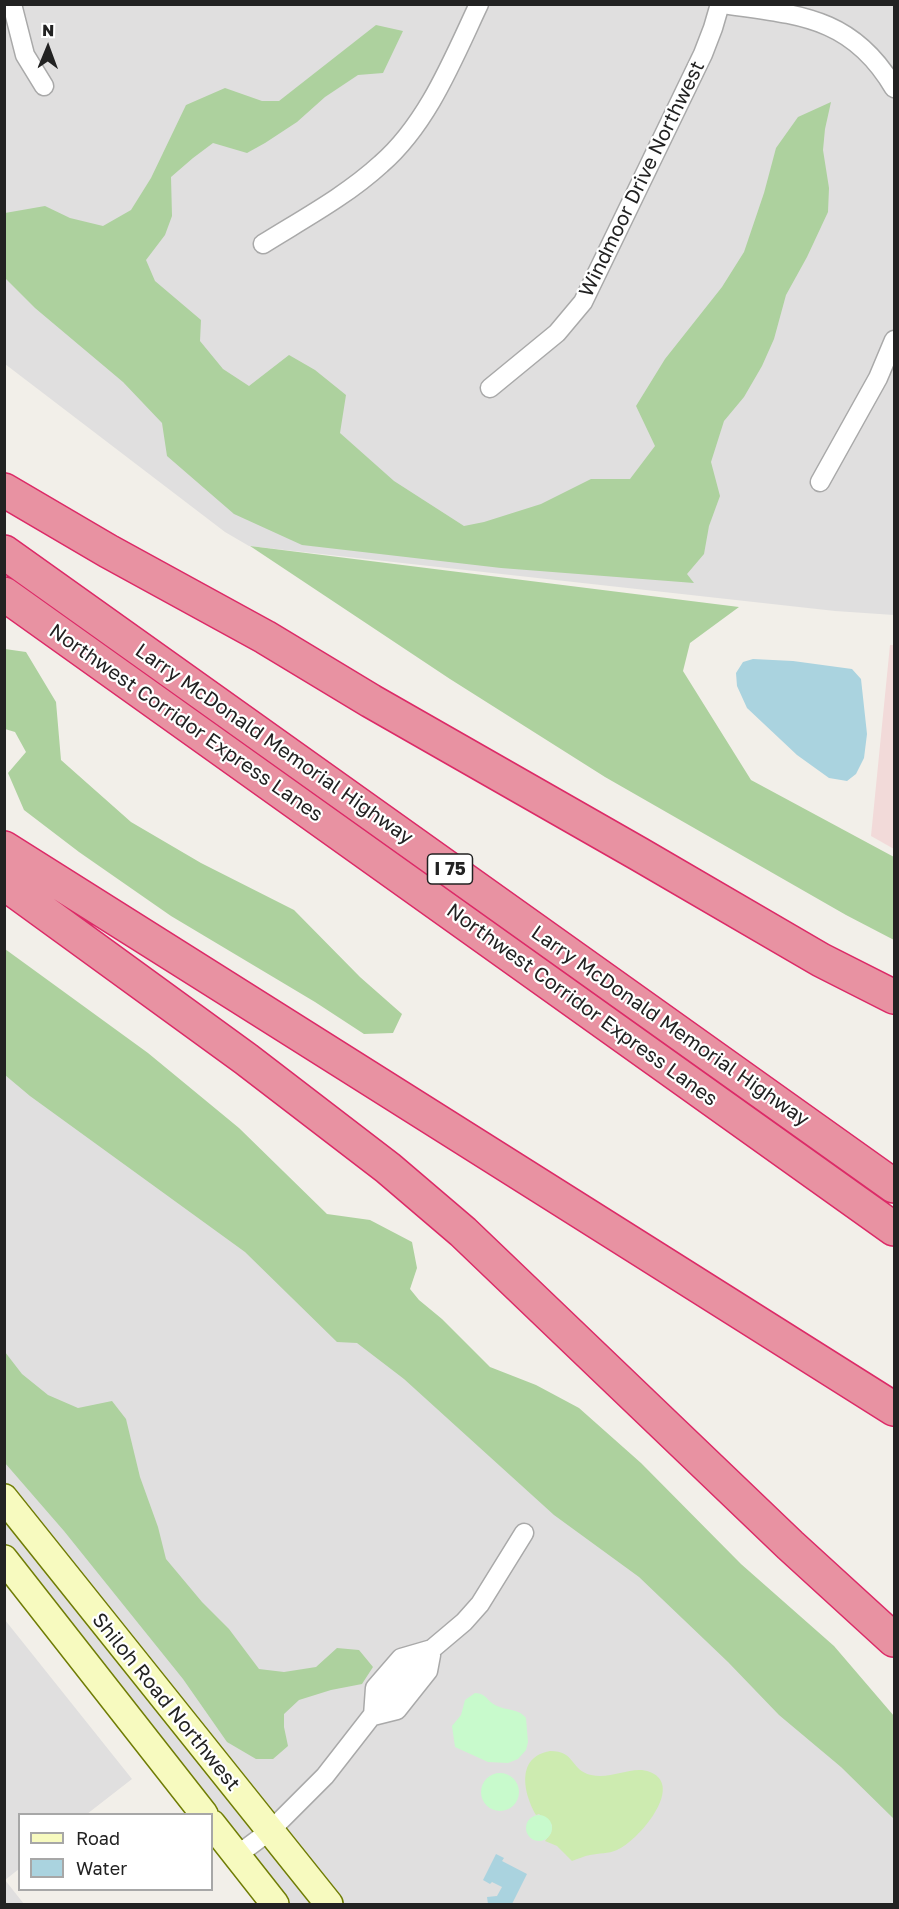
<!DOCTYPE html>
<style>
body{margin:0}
#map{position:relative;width:899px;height:1909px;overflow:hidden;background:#f2efe9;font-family:"Golos Text",sans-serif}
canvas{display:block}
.frame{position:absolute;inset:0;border:6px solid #222;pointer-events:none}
.legend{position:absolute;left:18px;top:1813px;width:195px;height:78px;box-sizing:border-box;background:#fff;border:2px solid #a7a7a7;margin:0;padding:8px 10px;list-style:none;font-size:18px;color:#222}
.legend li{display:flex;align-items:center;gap:12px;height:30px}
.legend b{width:30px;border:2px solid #a7a7a7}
.north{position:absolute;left:18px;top:18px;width:60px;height:60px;-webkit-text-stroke:4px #fff;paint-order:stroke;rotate:1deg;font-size:16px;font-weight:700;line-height:24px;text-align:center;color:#222}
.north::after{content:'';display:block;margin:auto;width:21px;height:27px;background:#222;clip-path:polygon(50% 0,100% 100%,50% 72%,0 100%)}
</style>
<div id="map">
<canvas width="899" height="1909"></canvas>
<div class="frame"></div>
<ul class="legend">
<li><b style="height:8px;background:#f7fabf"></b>Road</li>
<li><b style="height:16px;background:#aad3df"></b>Water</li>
</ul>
<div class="north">N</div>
</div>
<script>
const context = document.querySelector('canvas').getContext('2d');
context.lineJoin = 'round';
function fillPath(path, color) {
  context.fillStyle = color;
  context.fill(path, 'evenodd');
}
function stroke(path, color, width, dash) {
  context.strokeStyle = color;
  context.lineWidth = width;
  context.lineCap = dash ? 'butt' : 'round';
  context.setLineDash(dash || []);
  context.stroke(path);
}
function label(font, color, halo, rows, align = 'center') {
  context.font = font + ' "Golos Text",sans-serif';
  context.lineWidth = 4.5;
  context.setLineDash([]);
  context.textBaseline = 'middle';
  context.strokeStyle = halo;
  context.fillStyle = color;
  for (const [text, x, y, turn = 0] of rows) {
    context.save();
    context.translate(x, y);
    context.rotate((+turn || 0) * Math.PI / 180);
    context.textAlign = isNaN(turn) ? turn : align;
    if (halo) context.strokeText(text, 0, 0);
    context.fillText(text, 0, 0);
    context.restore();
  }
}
fillPath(new Path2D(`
 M4,5h890v610l-59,-4 -586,-65 -24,-14 -220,-168z
 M5,965l889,823v116h-623l-266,-345z
 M5,1620l127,159 -45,35h-67l-1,55 -14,11 19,24h-19z`), '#e0dfdf');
fillPath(new Path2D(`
 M890,645h4v204l-23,-13z`), '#f2dad9');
fillPath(new Path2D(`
 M550,1751c26,0 20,19 41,24 21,5 41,-10 59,-3 36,14 -13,70 -33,78 -9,4 -18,3 -27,5 -6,1 -12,4 -18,6l-15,-15 -12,-5 6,-8 1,-8 -13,-11 -3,1c-13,-23 -20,-58 14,-64z`), '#cdebb0');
fillPath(new Path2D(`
 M376,25l27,6 -20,42 -25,2 -33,22 -28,25 -32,21 -18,10 -34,-10 -20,15 -22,19 1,39 -7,19 -19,25 9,21 46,39 -1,21 23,28 26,17 40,-31 26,15 31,25 -6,38 54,48 70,45 20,-4 57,-18 50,-25h39l25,-33 -19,-40 29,-47 57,-72 22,-35 20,-59 12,-45 22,-31 33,-15 -6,27 -2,21 6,38 -1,24 -21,45 -21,38 -12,44 -12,27 -18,31 -20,24 -13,41 9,34 -11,30 -5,28 -17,20 7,9 -193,-15 -199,-23 -68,-31 -67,-58 -5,-33 -39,-41 -88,-74 -30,-30v-65l40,-7 25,12 33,8 28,-16 20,-32 35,-73 39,-17 37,13h17z
 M250,546l489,61 -49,36 -7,28 68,109 143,77v83l-48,-25 -241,-138 -155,-98z
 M5,649l21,3 30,50 5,58 70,62 70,41 93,47 66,67 42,37 -9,19 -29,1 -49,-32 -144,-86 -92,-64 -55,-42 -16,-37 18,-21 -11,-20 -10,-3z
 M5,949l143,104 91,75 88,86 43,6 42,22 5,26 -7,21 9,11 23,19 48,48 46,18 43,23 62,55 100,101 93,82 60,70v103l-53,-52 -62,-52 -51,-53 -89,-85 -85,-62 -150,-136 -47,-36 -20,-1 -92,-90 -215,-156 -25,-21z
 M5,1352l17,22 26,21 30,13 34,-7 14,18 14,58 18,50 8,32 36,43 27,27 30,40 25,3 32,-5 21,-19 22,2 14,17 -11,17 -31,6 -32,10 -15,14v13l4,19 -15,13h-17l-29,-17 -44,-63 -119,-148 -59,-68z`), '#add19e');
fillPath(new Path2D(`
 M475,1693c12,1 11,7 20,12 11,6 23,3 31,13l2,24 -2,8 -8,9 -10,4 -20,-1 -33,-15 -3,-21 9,-11 4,-15z
 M481 1792a19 19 0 1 1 38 0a19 19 0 1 1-38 0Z
 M526 1828a13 13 0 1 1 26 0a13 13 0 1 1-26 0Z`), '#c8facc');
fillPath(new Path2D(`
 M753,659l40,2 59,8 9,10 6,55 -3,24 -8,16 -9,7 -18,-3 -32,-23 -50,-47 -10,-22 -1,-13 7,-11z
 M496,1854l8,4 -2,3 25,13 -15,30h-24l-1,-7 10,-1 5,-9 -10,-5 -2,2 -7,-4z`), '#aad3df');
const street = new Path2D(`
 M12,4l13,51 19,31
 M723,4c75,11 129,12 171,84
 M263,244c40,-25 83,-48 118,-80 47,-41 72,-105 98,-160
 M490,388l67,-55 26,-31 120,-248 10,-26 7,-24
 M820,482l58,-104 16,-38
 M373,1716l2,-28 26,-30 31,-9
 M373,1716l24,-6 31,-39 3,-16
 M236,1856l35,-26 54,-54 60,-77 47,-50 32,-27 16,-18 44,-71`);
const secondary = new Path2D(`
 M4,1498l325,406
 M4,1559l200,255
 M212,1824l63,80`);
const highway = new Path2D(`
 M4,490l104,61 157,86 106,64 268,153 182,106 73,37
 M4,552l890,634
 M4,594l890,635
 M4,848l890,561
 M4,883l242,176 142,109 75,64 327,313 104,95`);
stroke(street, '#a9a9a9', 21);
stroke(secondary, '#707d05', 30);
stroke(highway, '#dc2a67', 36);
stroke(street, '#fff', 18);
stroke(secondary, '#f7fabf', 27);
stroke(highway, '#e892a2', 33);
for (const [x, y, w] of [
 [450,869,45]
]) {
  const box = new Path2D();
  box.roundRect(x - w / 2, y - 15, w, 30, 4.5);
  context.fillStyle = '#fff';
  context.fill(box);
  stroke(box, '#222', 1.5);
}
label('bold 18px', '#222', null, [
 ["I 75",450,869]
]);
label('20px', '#222', '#fff', [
 ["Windmoor Drive Northwest",642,179,-64],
 ["Northwest Corridor Express Lanes",186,723,35],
 ["Larry McDonald Memorial Highway",274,744,35],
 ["Northwest Corridor Express Lanes",582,1005,36],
 ["Larry McDonald Memorial Highway",670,1026,35],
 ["Shiloh Road Northwest",166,1702,51]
]);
</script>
